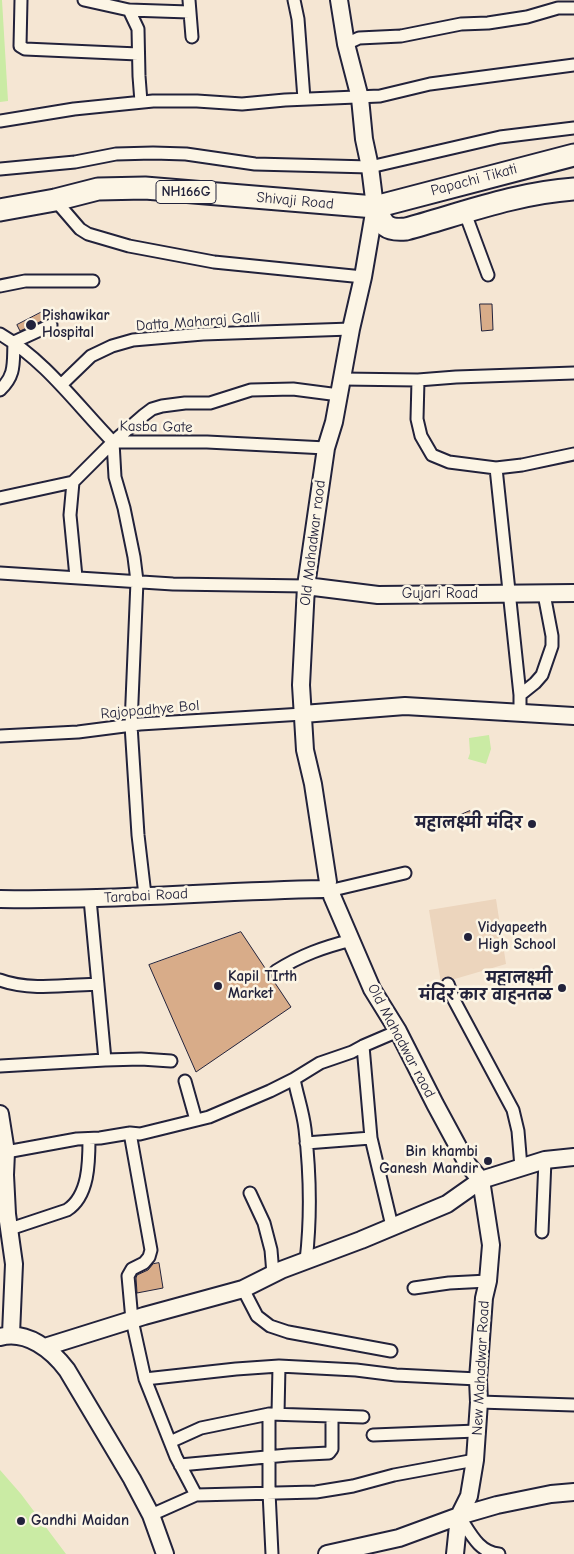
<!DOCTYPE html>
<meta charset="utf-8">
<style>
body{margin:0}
canvas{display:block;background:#f5e6d3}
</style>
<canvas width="574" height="1554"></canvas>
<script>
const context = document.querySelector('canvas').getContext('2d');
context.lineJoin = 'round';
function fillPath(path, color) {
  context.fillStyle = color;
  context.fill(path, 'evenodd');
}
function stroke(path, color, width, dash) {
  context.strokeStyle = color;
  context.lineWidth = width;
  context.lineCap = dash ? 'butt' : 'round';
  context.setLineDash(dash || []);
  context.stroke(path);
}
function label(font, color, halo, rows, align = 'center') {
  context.font = font + ' "Comic Neue","Playpen Sans Deva",sans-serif';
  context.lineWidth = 5;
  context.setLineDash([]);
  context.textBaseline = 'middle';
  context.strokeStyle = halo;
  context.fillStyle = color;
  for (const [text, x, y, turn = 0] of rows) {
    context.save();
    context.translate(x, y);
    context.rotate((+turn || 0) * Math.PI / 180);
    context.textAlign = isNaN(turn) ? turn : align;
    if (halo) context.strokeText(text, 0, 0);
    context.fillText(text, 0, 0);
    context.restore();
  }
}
fillPath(new Path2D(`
 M496,899l10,65 -65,19 -12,-73z`), '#ecd5bd');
fillPath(new Path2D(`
 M0,0h2l6,101 -8,1z
 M489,735l2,14 -5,15 -18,-5 2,-6 -1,-15z
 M0,1470l21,24 45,60h-66z`), '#caeba4');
const building = new Path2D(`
 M480,304h12l1,26 -11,1z
 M42,312l4,7 -26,12 -3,-6z
 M470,811l5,12 -14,6 -5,-12z
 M241,932l50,75 -95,65 -47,-107z
 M159,1263l4,25 -26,5 -1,-15 1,-3 11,-5 5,-6z`);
fillPath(building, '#d8ac89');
stroke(building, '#22223b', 1);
const street = new Path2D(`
 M21,0l-1,46 5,3 113,5
 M84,0l45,10 9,19 1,47 2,26
 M189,0l3,37
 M294,0l4,19 6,80
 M129,10l60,2
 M346,44l13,-6 42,-2 60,-12 27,-1 39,-6 31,-9h16
 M0,121l74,-12 79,-8h44l45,3 43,-4 95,-4 50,-12 144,-19
 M0,169l75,-7 41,-8 37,-1 33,1 69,10 115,3 130,-30 74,-9
 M55,200l25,29 8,5 41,12 85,16 149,15
 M465,213l23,62
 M0,286l25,-5h68
 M0,334c46,27 76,70 113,108h94l119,6
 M342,379l76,1 38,-3 118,-4
 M418,380l-1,39 4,17 11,19 17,7 47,6 26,-3 52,-11
 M62,384l29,-28 21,-10 21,-6 70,-6 148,-5
 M0,390c16,-15 13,-27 14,-48l37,-17
 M113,442l2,35 9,31 10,49 3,24 -6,144 7,110 7,60
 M496,468l24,227v17
 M73,482l-3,33 6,62
 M0,498l73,-16 40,-40 31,-27 8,-6 10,-3 23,-3h25l41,-13 42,-1 46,6
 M0,573l173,11 133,2
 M520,695l15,-12 7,-8 10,-29v-10l-8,-42
 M0,736l78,-4 62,-8 163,-10
 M337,889l68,-16
 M276,971c25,-16 48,-24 76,-31
 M0,980c28,11 68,5 98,4
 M448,984l6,16 59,110 5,21 3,36
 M363,1046l8,92
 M105,1060l36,-1 30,2
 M0,1066l105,-6 -15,-161
 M294,1079c3,16 9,33 11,50 5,43 6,89 1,132
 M185,1081l11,39
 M130,1133l21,117 -2,7 -5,6 -12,6 -4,7 4,44 13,59 31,78 20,38 120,-3 37,-6 41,-11 81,-15
 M306,1143l65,-5 21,88
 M6,1152l71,-13 23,-1 30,-5 10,1 69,-17 61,-26 24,-12 26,-16 32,-11 11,-6 35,-15
 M250,1193l14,30 7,27 2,24
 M10,1229l57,-19c22,-14 22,-48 22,-71
 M542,1232l3,-72
 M414,1288l35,-5 39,-2
 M243,1289l14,27 13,10 18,6 103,19
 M145,1379l91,-10 43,-3 77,4 40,5 82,4
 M479,1402l95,3
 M269,1414v78l3,62
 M278,1414l1,-48
 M332,1416l31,1
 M373,1435l104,-4
 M170,1442l31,-14 68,-14 63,2v33l-3,4 -41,2 -108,10
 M151,1515l45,-20
 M459,1516c11,16 19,36 40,38`);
const secondary = new Path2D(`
 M306,586l72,9 196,-2
 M303,714l102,-8 169,10
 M328,882l-15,-98 -8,-34 -4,-65 5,-99 20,-138 8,-26 17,-93 12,-52 12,-70 -5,-40 -6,-28 -4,-41 -14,-54 -7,-44
 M332,896l40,93 26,42 37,73 33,61 13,15
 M0,899c108,2 215,-8 323,-10
 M0,1114l6,38 -1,23 2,39 7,50 -3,70
 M0,1337c27,-7 52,13 67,33l65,109 19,36 14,39
 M45,1347l99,-31 99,-27 38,-19 80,-30 86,-36 34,-24 64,-20 29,-3
 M327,1554l72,-16 60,-22 38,-11 54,-11 23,-2
 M455,1554l4,-38 10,-20 6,-36 4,-58 -1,-23 6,-81 4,-17 3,-36 -10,-65`);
const highway = new Path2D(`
 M375,207c8,18 10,24 31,22 55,-15 110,-36 168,-40
 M0,210l55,-10 43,-11 47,-1 230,19 199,-52`);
stroke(street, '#22223b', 15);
stroke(secondary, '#22223b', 20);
stroke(highway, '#22223b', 25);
stroke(street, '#fcf5e5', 11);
stroke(secondary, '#fcf5e5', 16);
stroke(highway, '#fcf5e5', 21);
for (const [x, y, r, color] of [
 [31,325,6,"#22223b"],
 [532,824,5,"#22223b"],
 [468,937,5,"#22223b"],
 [218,986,5,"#22223b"],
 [562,988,5,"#22223b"],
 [488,1161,5,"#22223b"],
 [21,1521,5,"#22223b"]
]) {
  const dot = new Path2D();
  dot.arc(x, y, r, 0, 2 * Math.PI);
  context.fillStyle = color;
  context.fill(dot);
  stroke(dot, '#fcf5e5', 2);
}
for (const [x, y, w] of [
 [186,192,60]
]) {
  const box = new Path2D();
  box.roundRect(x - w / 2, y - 11.5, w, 23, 4);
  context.fillStyle = '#fcf5e5';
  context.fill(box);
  stroke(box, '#22223b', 1);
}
label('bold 14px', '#22223b', null, [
 ["NH166G",186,192]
]);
label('15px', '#22223b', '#fcf5e5', [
 ["Papachi Tikati",474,180,-15],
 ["Shivaji Road",295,201,5],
 ["Datta Maharaj Galli",198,322,-4],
 ["Kasba Gate",156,427,1],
 ["Old Mahadwar raod",313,543,-83],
 ["Gujari Road",440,594],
 ["Rajopadhye Bol",150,710,-5],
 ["Tarabai Road",146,896,-3],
 ["Old Mahadwar raod",401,1041,62],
 ["New Mahadwar Road",481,1368,-87]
]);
label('bold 15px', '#22223b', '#fcf5e5', [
 ["Pishawikar",42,316],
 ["Hospital",42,333],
 ["महालक्ष्मी मंदिर",522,824,"right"],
 ["Vidyapeeth",478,928],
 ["High School",478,945],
 ["Kapil TIrth",228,977],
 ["Market",228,994],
 ["महालक्ष्मी",552,979,"right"],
 ["मंदिर कार वाहनतळ",552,996,"right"],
 ["Bin khambi",478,1152,"right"],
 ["Ganesh Mandir",478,1169,"right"],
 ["Gandhi Maidan",31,1521]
], 'left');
</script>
